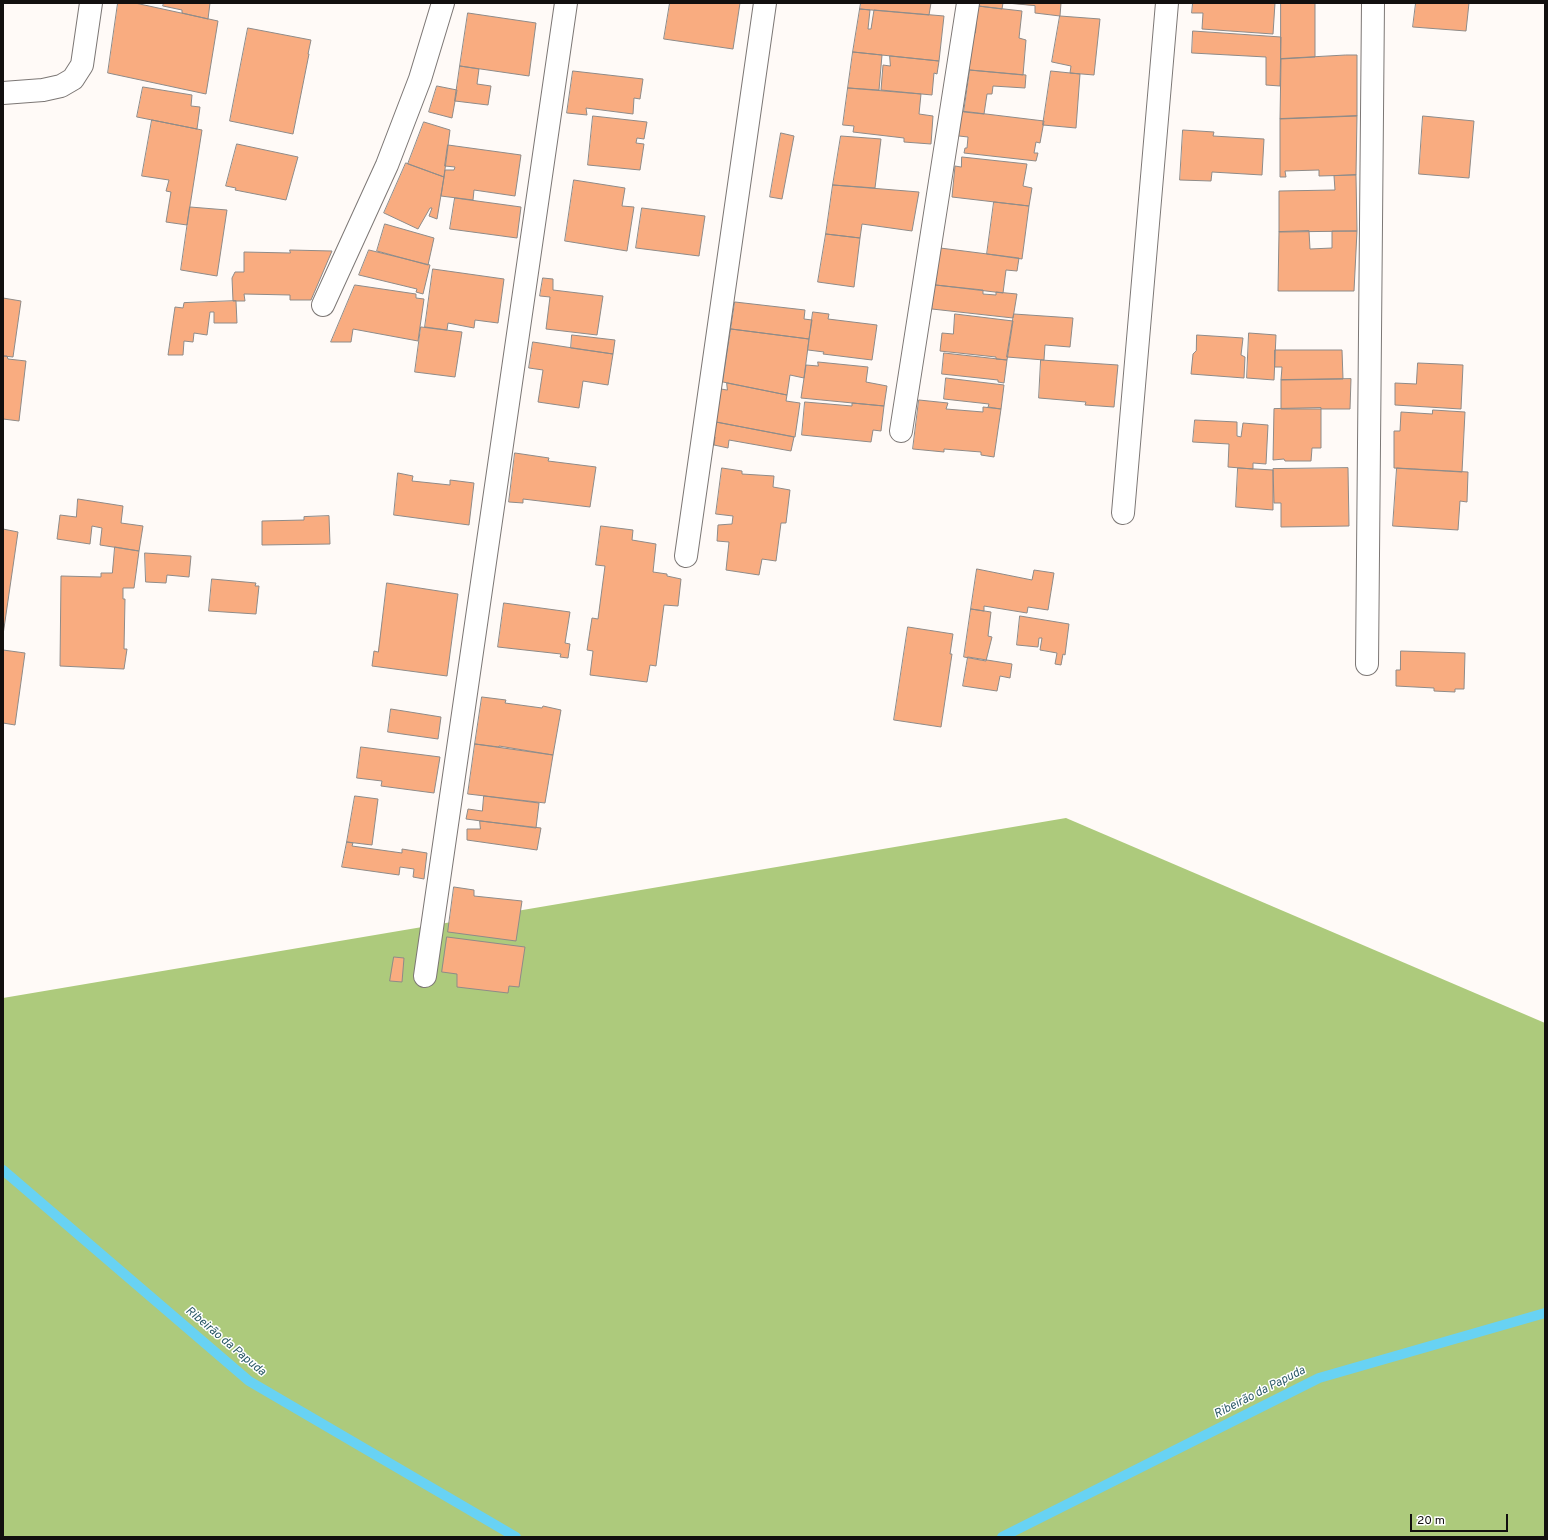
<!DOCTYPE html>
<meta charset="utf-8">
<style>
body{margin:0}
#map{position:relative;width:1548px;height:1540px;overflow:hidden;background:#fffaf7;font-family:Overpass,sans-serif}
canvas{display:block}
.frame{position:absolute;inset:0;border:4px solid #12100f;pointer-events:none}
.scale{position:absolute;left:1410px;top:1514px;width:98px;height:18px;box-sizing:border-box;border:2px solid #12100f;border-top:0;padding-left:5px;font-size:12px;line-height:14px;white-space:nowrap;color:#12100f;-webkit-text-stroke:3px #fff;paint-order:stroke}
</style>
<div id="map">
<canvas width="1548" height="1540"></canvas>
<div class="frame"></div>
<div class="scale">20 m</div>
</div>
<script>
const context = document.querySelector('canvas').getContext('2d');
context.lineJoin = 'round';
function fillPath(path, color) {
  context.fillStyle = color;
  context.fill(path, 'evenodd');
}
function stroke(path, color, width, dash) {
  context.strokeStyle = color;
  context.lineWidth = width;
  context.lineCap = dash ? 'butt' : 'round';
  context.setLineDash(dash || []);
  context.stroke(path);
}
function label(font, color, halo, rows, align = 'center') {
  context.font = font + ' Overpass,sans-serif';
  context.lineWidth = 3;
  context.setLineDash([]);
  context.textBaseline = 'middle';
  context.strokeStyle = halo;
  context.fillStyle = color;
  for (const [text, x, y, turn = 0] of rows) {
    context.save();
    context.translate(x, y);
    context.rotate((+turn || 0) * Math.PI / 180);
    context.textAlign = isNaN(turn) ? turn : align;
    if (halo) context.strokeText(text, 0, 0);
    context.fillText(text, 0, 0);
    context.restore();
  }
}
fillPath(new Path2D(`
 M1066,818l479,205v514h-1542v-539z`), '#adca7c');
stroke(new Path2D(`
 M3,1170l246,211 267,156
 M1002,1537l317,-159 226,-65`), '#68d2f3', 10);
const building = new Path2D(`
 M118,3h17l83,18 -12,73 -98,-21z
 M164,3h46l-2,16 -26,-6v-3l-19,-4z
 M670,3h70l-7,46 -69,-10z
 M861,3h70l-2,12 -69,-6z
 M979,3h24l-1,6 -24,-3z
 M1007,3h54l-1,13 -25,-3v-7z
 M1193,3h82l-2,31 -71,-5 1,-16h-11z
 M1281,3h34v54l-34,2z
 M1416,3h53l-3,28 -53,-4z
 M978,6l44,5 -3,27 7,2 -3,35 -54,-5 4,-37h2z
 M860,9l10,1 -2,19h3l3,-19 70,6 -5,45 -86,-9z
 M468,13l68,10 -7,53 -69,-10z
 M1060,16l40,3 -6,56 -24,-2 1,-7 -19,-4z
 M248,28l63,12 -3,14h1l-16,80 -63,-13z
 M1193,31l88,6 -1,49 -14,-1v-28l-74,-4z
 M853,52l29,3 -3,35 -31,-2z
 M1346,55h11v61l-77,3 1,-60z
 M890,56l49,5 -2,13 -3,-1 -2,22 -51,-5 2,-25 7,1z
 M460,66l19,3 -2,15 14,2 -3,19 -33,-4z
 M970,70l56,5 -1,13 -32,-2 -1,8h-5l-3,20 -20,-2z
 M573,71l70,8 -3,20 -6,-1 -1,16 -47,-6 1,7 -20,-2z
 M1051,71l29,3 -4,54 -33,-3z
 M437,86l20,4 -5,28 -23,-6z
 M143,87l49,8 -1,11 9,1 -3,22 -60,-12z
 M848,88l73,6 -2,20 14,2 -2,28 -27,-2v-4l-51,-6 1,-6 -11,-1z
 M961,111l83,10 -4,22 -4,-1 -2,11h4l-2,8 -72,-8 1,-5h2l1,-11 -9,-1z
 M593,116l54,6 -3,17 -7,-1 -1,5 8,1 -4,26 -52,-5z
 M1357,116l-1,59 -37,1v-6l-34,1 1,6h-6v-58z
 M1423,116l51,5 -5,57 -50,-4z
 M152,120l50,10 -15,95 -21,-3 5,-30 -5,-1 3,-11 -27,-4z
 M424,122l26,8 -6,47 -36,-13z
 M1183,130l31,2 -1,4 51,3 -2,36 -50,-3 -1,9 -31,-1z
 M781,133l13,3 -12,63 -12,-2z
 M841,136l40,3 -6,49 -42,-3z
 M237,144l61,13 -12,43 -51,-10 1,-2 -10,-2z
 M448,145l73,10 -6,41 -41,-6 -1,10 -32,-4 4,-26h9l1,-3 -10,-1z
 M962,157l65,7 -4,22 9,2 -3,18 -77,-9 3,-31 6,1z
 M406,163l38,14 -7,42 -8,-3 3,-8h-2l-12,21 -34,-16z
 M1356,175l1,56 -78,1v-41l56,-1 -1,-14z
 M574,180l51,8 -3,18 12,1 -7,44 -62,-10z
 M833,185l86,7 -7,39 -50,-7 -2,14 -34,-4z
 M455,198l66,9 -4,31 -67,-9z
 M994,202l35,4 -7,53 -35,-5z
 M190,207l37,3 -10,66 -36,-6z
 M642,208l63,8 -6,40 -63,-8z
 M385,224l49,14 -6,27 -51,-14z
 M1309,231l1,18 22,-1v-17h25l-3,60h-76l1,-59z
 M826,234l34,4 -6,49 -36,-5z
 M940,248l79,10 -2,13 -11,-1 -3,23 -67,-8z
 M290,250l42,1 -21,49h-21v-5l-46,-1 1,7h-12l-1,-23 3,-6h9v-20l46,1z
 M369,250l61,15 -7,29 -7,-2 1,-3 -58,-14z
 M433,269l71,10 -6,44 -23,-3 -1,8 -26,-5 -1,7 -22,-3z
 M543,278l10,1v11l50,6 -6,39 -51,-6 4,-32 -10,-1z
 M355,285l61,9v4l8,1 -6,42 -65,-12 -2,13h-20z
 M935,285l48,5v4l13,1v-3l21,2 -4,24 -81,-9z
 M3,298l18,3 -8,56 -10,-1z
 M236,301l1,22h-23v-11h-4l-3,23 -13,-2 -1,9 -9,-1 -1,14h-15l7,-48 8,1 1,-5z
 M735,302l70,8 -1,9 8,1 -3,19 -78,-10z
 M813,312l16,2 -1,5 49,6 -5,35 -49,-6 1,-2 -16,-2z
 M955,314l58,7 -6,39 -11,-1v-2l-56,-6 2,-18 11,1z
 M1014,314l59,4 -3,29 -25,-2 -1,15 -37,-3z
 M421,327l41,5 -7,45 -40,-5z
 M731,329l78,10 -5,39 -14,-3 -3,20 -64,-13z
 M1249,333l27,2 -2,45 -27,-2z
 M572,335l43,5 -2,14 -42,-6z
 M1197,335l46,3 -2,17 4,2 -1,21 -53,-4 2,-20 3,-3z
 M533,342l80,12 -5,31 -25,-4 -4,27 -41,-6 5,-32 -14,-2z
 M1275,350h67l1,29 -62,1 1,-13h-7z
 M944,353l63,7 -3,23 -6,-1v-2l-56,-6z
 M3,356h4l1,3 18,2 -7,60 -16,-2z
 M1041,360l77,5 -4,42 -29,-2 1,-3 -47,-4z
 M818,362l50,5 -2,15 21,4 -3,20 -83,-8 5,-33 12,1z
 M1418,363l45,2 -2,44 -66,-4v-22l21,1z
 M946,378l58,7 -3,24 -13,-2 1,-3 -45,-5z
 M1351,379l-1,30h-69v-29z
 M727,383l60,12 -1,6 14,2 -5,34 -79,-15 5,-33 6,1z
 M919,400l29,3 -2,6 37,3v-5l18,2 -7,48 -13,-2v-3l-37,-3v3l-31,-3z
 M805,402l47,4v-3l32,3 -3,25 -8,-1 -2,12 -69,-7z
 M1321,408v40h-9l-1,13h-26l-1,-2 -11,1 1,-51z
 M1433,410l32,2 -3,60 -68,-4v-37h6l1,-19 31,2z
 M1195,420l42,2v14l4,1 2,-14 25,2 -2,39 -13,-1v6l-25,-2 1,-23 -36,-2z
 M716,422l78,15 -3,14 -62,-11 -1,8 -14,-3 1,-8h-2z
 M515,453l34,5 -1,3 48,6 -6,40 -67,-8v4l-14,-1z
 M722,468l20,3v3l32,2 -1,11 17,3 -4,33h-5l-5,38 -14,-2 -3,16 -33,-5 3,-28 -12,-1 1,-16 14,-1 1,-8 -17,-2z
 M1238,468l35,2v40l-37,-3z
 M1348,468l1,58 -68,1v-24h-7l-1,-34z
 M1397,468l71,4 -1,30 -7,-1 -2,29 -65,-4z
 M398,473l15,3 -1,5 38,4v-5l24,3 -5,42 -75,-10z
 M78,499l45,7 -2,17 22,3 -4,25 -39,-6 2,-17 -10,-2 -2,18 -33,-5 3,-24 16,2z
 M329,516l1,28 -68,1v-24l42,-1v-3z
 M601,526l32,4 -1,10 24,4 -3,28 14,2v2l14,3 -3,27 -14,-1 -8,61 -6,-1 -3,17 -57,-7 3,-24 -6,-1 5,-32 6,1 7,-53 -9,-1z
 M3,529l15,3 -15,103z
 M115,547l24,4 -5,37h-11v11h2l-1,50h3l-3,20 -64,-3 1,-90 40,1v-4h11z
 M145,553l46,3 -2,21 -22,-2 -1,8 -20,-1z
 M977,569l55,11 2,-10 20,3 -6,37 -20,-3 -1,6 -43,-7v5l-13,-2z
 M212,579l44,4 -1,3h4l-3,28 -47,-3z
 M387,583l71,11 -11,82 -75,-10 2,-15 4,1z
 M504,603l66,9 -5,31 5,1 -2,14 -8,-1 1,-3 -63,-7z
 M971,609l20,3 -3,24 4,1 -6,24 -22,-4z
 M1020,616l49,8 -4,31 -2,-1 -2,11 -6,-1 2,-11 -17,-3 2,-12h-3l-1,9 -21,-2z
 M908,627l45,7 -3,20h2l-11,73 -47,-7z
 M3,650l22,3 -10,72 -12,-2z
 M1401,651l64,2 -1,36h-9v3l-21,-1v-3l-38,-2v-16h4z
 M968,657l44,7 -2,14 -10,-2 -3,15 -34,-5z
 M482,697l24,3 -1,3 37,5 1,-2 18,4 -8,45 -54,-9v1l-24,-3z
 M391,709l50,8 -3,22 -50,-7z
 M475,744l78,11 -8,48 -77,-9z
 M361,747l79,10 -6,36 -53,-7 1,-5 -25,-3z
 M355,796l23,3 -6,46 -25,-3z
 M484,796l55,7 -3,25 -70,-9 2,-10 14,2z
 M480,821l61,7 -4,22 -70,-10v-11h13z
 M347,842l6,1 -1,3 50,7v-4l25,4 -3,26 -11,-2 1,-8 -14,-2 -1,8 -57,-8z
 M454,887l20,3v6l48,5 -6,40 -68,-9z
 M447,937l78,10 -6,40 -10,-1 -1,7 -51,-6v-13l-15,-2z
 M394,957l10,1 -2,24 -12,-1z`);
fillPath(building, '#f9ac80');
stroke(building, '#8f8b88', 1);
const street = new Path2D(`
 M3,93l40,-3 18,-4 12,-7 9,-14 9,-62
 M323,305l64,-140 33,-86 23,-76
 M901,431l67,-428
 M1123,513l44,-510
 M686,556l79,-553
 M1367,664l6,-661
 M425,976l141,-973`);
stroke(street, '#7c7775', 24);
stroke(street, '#fff', 22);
label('italic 12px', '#2b5967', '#fff', [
 ["Ribeirão da Papuda",225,1342,40],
 ["Ribeirão da Papuda",1260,1393,-27]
]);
</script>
